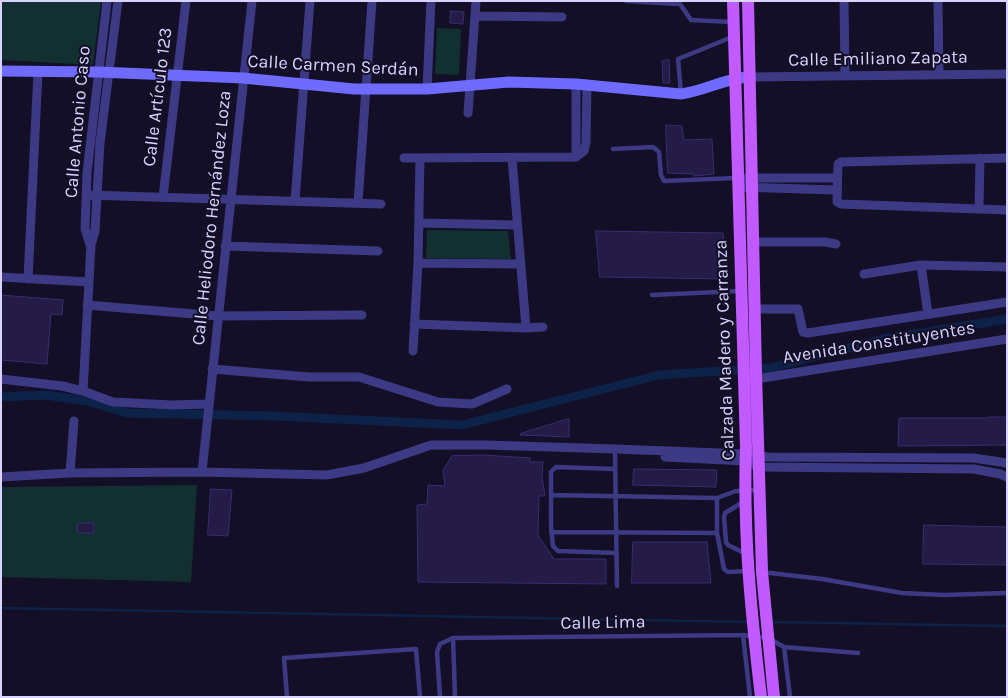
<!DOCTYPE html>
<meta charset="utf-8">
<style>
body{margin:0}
#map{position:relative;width:1008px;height:698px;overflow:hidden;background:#130f26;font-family:Karla,sans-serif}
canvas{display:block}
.frame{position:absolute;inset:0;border:2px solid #d9d4ff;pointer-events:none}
</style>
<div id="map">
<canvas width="1008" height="698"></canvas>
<div class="frame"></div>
</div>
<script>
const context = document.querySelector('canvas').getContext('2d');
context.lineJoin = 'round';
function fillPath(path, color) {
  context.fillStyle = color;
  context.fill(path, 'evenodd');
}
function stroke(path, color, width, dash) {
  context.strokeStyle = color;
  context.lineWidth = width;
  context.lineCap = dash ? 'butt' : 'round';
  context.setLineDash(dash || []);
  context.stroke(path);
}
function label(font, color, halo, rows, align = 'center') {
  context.font = font + ' Karla,sans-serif';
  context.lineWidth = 4;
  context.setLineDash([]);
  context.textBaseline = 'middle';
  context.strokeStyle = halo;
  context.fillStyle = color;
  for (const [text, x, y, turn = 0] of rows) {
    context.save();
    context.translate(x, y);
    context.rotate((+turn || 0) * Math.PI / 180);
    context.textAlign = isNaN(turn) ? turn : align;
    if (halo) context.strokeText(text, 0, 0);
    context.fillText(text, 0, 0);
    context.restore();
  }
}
fillPath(new Path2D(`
 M1,1h100l-8,64 -92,-5z
 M437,28l24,1 -2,46 -24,-1z
 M427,230l81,1 3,28 -85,-1z
 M197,485l-6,97 -190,-5v-90z`), '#12302f');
stroke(new Path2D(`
 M1,608l747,14
 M771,622l236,4`), '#0c2248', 2.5);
stroke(new Path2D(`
 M1,397l45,-2 41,6 40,12 146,3 189,9 197,-50 111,-7 113,-29 124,-20`), '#0c2248', 9);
const building = new Path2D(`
 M451,11l13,1 -1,12 -13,-1z
 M669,60l1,23h-7l-1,-22z
 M666,125l16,1 2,14 28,-1 2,35 -20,2v-2l-26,-1z
 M596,231l127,2 5,46 -128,-2z
 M1,295l62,5 -1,15 -11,-1 -4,50 -46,-4z
 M988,417h19v28l-109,1 1,-28h89z
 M569,419v18l-49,-2v-1z
 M483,455l47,3v4h13l-1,15 3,19h-6l-1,39 16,24h52v25l-188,-2 -1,-77 10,-1 1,-19 17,1 -2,-16 9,-14z
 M634,469l83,1 -1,17 -83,-2z
 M211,489l21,1 -4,46 -20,-1z
 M78,523h16v10h-16z
 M924,525l83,2v38l-84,-1z
 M633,542h74l4,41h-79z`);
fillPath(building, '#241b47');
stroke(building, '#3b2d73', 1);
stroke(new Path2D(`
 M626,1l54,3 11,16 41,2
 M681,93l-3,-34 54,-22
 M613,149l40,-2 6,5 2,23 3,6 72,-3
 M652,295l88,-4
 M615,454l2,132
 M615,469l-59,-2 -5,5v54l2,20 5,5 59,2
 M551,495l166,3 19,-7 22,-1
 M717,498v35l7,36 4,3 19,-1
 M743,502l-18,11 -1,4 2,25 2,3 18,9
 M551,532l166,1
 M762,572l60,7 80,14 42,2 63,-2
 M743,635l7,62
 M453,638l2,59
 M784,647l74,6
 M287,697l-3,-39 132,-9 4,48
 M440,697l-3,-45 3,-8 13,-6 290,-3 25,3 16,9 6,50`), '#3d3a85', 4.5);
stroke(new Path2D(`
 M844,1l1,75
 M938,1l1,74
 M475,16l87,1
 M749,77l258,-3
 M427,89l4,-88
 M468,113l8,-112
 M576,157v-73
 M404,158l172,-1 8,-6 2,-8 1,-59
 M512,158l14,170
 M1007,158l-166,4 -3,2 -1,38 4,2 166,6
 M738,178h99
 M738,187l98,3
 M87,195l294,9
 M163,197l23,-196
 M295,201l15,-200
 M358,203l14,-202
 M979,209l1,-51
 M419,223l98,2
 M753,242h72l11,2
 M90,245l-5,-16 2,-56 20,-172
 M225,246l153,5
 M418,263l102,1
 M921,265l7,49
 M864,274l57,-9 86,2
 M1,277l88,5
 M28,279l10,-207
 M87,305l131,11 144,-1
 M755,309h43l5,23 5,1 199,-31
 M414,324l112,4 17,-1
 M413,351l5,-88 2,-105
 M212,369l97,8h50l79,25 34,2 35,-15
 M1,379l61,7 21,5 30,11 59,3 37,-1
 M756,379l251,-40
 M83,391l8,-146 4,-14 5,-88 18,-142
 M665,457l81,4 13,6 215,2 26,5 7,3
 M202,472l50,-471
 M70,473l4,-52
 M1,477l69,-4 132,-1 125,3 37,-7 67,-23h55l129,4 131,5 22,3 206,1 33,5`), '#3d3a85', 9);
stroke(new Path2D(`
 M1,71l97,1 145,6 111,11h73l82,-7 67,2 105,10c24,-3 44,-16 68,-17`), '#6f6bff', 11);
stroke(new Path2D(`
 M733,1l13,446c-3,86 5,165 15,250
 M748,1l8,374 6,197 12,125`), '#c25bff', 12);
label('18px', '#d9d4ff', '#130f26', [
 ["Calle Emiliano Zapata",878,59,-1],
 ["Calle Carmen Serdán",333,66,3],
 ["Calle Artículo 123",158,97,-83],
 ["Calle Antonio Caso",78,122,-85],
 ["Calle Heliodoro Hernández Loza",212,218,-84],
 ["Avenida Constituyentes",879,343,-9],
 ["Calzada Madero y Carranza",725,350,-92],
 ["Calle Lima",603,623,-1]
]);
</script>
